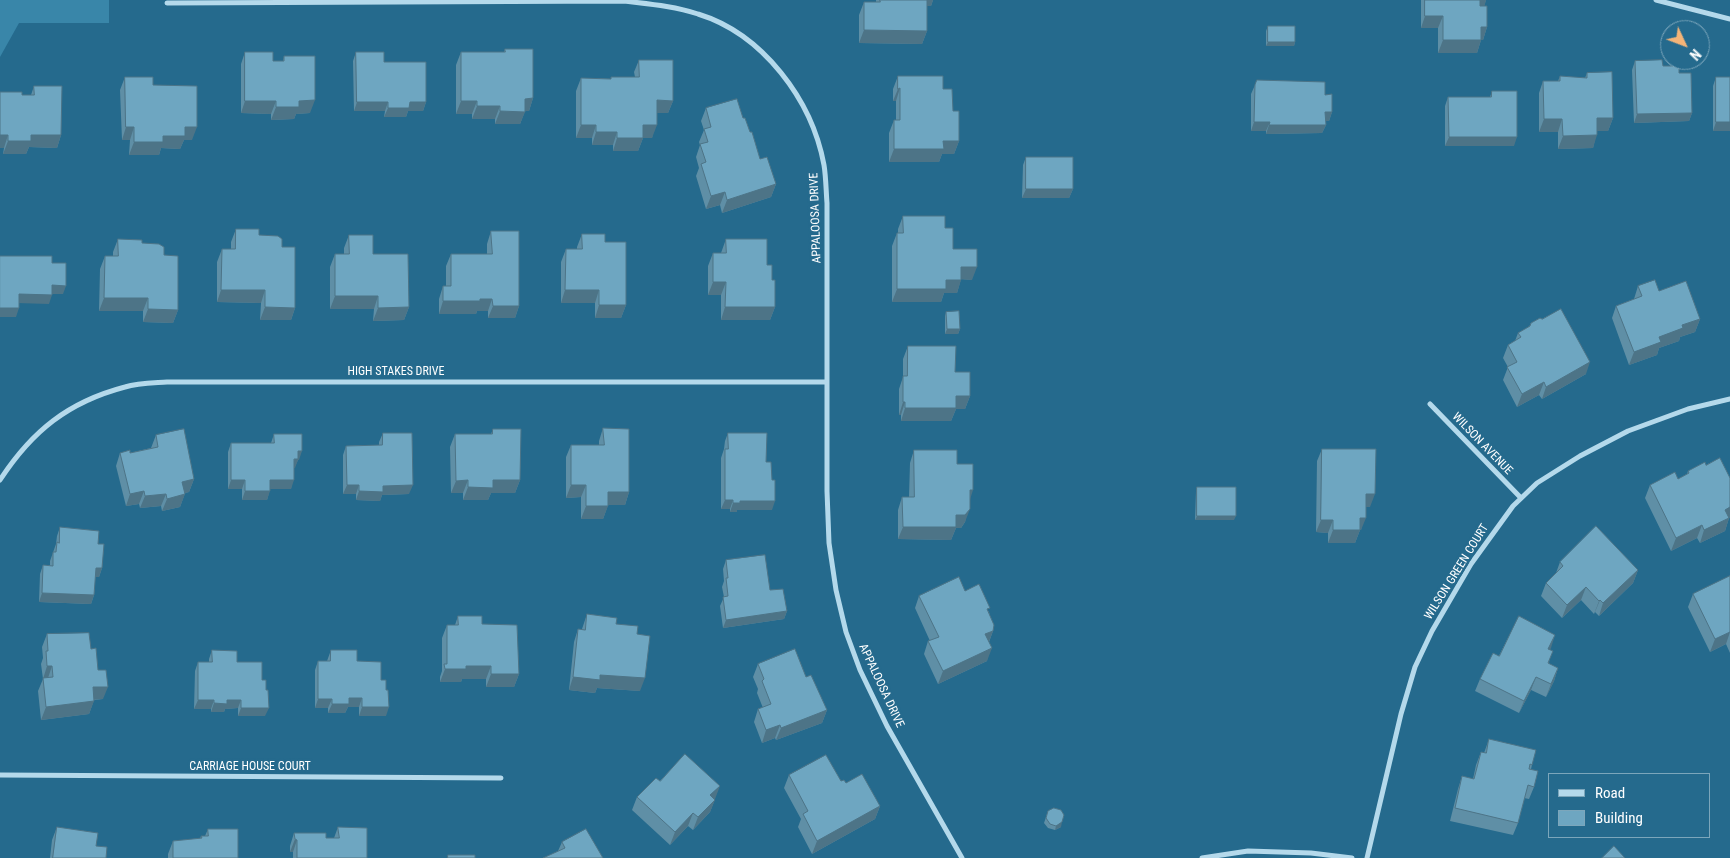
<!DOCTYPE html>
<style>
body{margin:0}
#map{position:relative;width:1730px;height:858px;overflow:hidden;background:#256a8d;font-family:"Roboto Condensed",sans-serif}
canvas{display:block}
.legend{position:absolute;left:1548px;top:773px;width:162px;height:65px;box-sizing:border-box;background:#256a8d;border:1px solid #7ca6bb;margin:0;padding:6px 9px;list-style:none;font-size:15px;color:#fff}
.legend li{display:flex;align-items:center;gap:10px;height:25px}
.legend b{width:25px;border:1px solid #7ca6bb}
.north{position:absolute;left:1660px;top:20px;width:50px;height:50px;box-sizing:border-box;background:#256a8d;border:1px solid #7ca6bb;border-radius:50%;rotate:133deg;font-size:14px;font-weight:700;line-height:20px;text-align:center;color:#fff}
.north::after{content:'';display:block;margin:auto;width:18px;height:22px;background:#f4b478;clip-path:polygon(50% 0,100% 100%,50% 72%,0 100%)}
</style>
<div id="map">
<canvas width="1730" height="858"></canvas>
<ul class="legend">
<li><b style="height:6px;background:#b4d9eb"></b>Road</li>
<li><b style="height:14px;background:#6ea6c1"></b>Building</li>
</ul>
<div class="north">N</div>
</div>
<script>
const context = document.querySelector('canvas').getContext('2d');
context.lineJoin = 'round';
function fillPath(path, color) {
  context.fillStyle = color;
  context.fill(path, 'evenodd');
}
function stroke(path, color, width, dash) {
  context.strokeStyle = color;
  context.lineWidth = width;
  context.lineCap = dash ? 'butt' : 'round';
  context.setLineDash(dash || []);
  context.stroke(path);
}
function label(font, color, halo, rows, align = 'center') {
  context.font = font + ' "Roboto Condensed",sans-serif';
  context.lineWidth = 5;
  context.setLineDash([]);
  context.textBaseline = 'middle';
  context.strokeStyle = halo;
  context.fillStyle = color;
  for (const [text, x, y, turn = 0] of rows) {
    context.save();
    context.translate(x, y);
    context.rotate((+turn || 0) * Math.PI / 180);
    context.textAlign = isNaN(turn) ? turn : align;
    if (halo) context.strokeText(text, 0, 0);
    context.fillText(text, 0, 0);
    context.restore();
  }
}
fillPath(new Path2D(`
 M0,0h109v23h-90l-19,34z`), '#3986a9');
stroke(new Path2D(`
 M1656,0l74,19
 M167,3l457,-2c25,3 50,5 74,13 65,20 114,86 126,151 2,12 2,26 3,38v288l2,52 7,47 10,42 14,38 27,56 75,132
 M1430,404l91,94
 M0,480c32,-49 68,-78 125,-93 13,-4 29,-4 42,-5h660
 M0,775l501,3
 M1202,858l46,-7 63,2 41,5
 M1367,858l34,-144 14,-47 17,-36 39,-67 42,-58 24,-23 43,-27 48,-25 60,-22 42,-10`), '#b4d9eb', 5);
fillPath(new Path2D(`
 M876,0h57l-2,6h-4v25l-5,13 -63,-1v-28l5,-13h12z
 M1421,0h65l-2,6 3,21 -4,13h-2l-4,13h-39v-25h-17z
 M1268,26l27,16 -1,4h-28v-15z
 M505,49l28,49 -4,13h-4l-5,13h-25v-5h-23v-5h-16v-49l5,-13h43z
 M245,52l28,9h10l1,-5 26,57 -14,1 -2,5 -23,1v-6l-30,-1v-49z
 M356,52l28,10 42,40 -3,9h-15l-2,6h-22l1,-6h-31l-1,-50z
 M639,60l34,41 -5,12h-11l-5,25h-9l-5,13h-25v-6h-21v-7h-16v-47l5,-13 30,1v-2h24l-1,-5z
 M1635,61l28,5 29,47 -3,8 -55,2 -2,-53z
 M1587,73l26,45 -5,13h-11l-4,17 -35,1v-17h-19v-39l4,-12h15l2,-5 25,2z
 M898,76l45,13 10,22 6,30 -5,13h-12l-3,8h-50v-29l5,-13h2v-19h-3v-12z
 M125,77l28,8 39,55h-8l-4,9 -19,-1 -2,7h-30l1,-15h-8l-2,-50z
 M1716,77l14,54h-17v-45z
 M1255,85l70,10 7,17 -3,9h-4l1,4 -4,8 -56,1v-3h-15v-37z
 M34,86l27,49 -4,13 -28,-1 -3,7h-23l1,-6h-4v-56l22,3h9z
 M1492,91l22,55h-69v-40l3,-9h42z
 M706,108l37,10 7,14 10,27 16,25 -5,13 -49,16 -2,-8 -14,4 -10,-33 3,-8 -3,-11 4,-12 -1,-3 5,-12 -3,-9z
 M1026,157l47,32 -4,9h-47l1,-33z
 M903,216l42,12 8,21 19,31 -11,-1 -4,14h-13l-3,9h-49v-56l5,-13h1v-4z
 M236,229l23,6 23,12 13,61 -4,12h-31l1,-17 -44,-1v-40l5,-13h9v-7z
 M491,231l28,75 -4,12h-27v-7h-11l-1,3h-37v-15l4,-13h3v-20l5,-12h36v-10z
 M582,234l23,8 21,63 -5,13h-26v-15h-34v-41l5,-13h11v-2z
 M349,235l24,19 36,53 -5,13 -31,1 1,-12h-44v-42l5,-13h9v-6z
 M118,239l24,4 22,12 14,55 -5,13 -30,-1v-11h-44l1,-42 5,-13h8v-4z
 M726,239l41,26 5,15 3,27 -5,13h-49v-25h-13v-29l5,-13h8z
 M1638,286l21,5 41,28 -5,13 -15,5 -1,4 -20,7 -2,7 -28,10 -17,-47 4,-12 18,-7z
 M946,312l14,17 -2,5h-13v-18z
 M1531,323l55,51 -44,25 -3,-4 -22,12 -14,-27 5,-13 -5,-9 5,-13 7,-4 3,-8 11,-6z
 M908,346l47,26 15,24 -5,13h-9l-5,12h-50v-6h-2v-26l4,-12v-18z
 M603,428l26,64 -4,13h-17l-5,14h-22v-22l-15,1v-41l5,-12h28v-4z
 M493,429l27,51 -5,13h-24l-3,7h-25v-7h-12l-1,-46 5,-13h36z
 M383,433l26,61 -27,1 -2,6 -24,-1v-6h-13v-39l3,-9 33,-1v-3z
 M728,433l38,29 6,48h-35v2h-7v-3h-9v-51l3,-9 1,-8z
 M274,434l25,26h-1l-4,8 -3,21h-21l-3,11h-25v-11h-14v-37l3,-9h40z
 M156,435l38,44 -5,13 -4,1 -5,14 -18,4 -1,-5 -21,2 -1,-4 -13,2 -10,-40 4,-13h10l21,-5z
 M1322,449l48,58h-4l-5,23h-1l-5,13h-27v-10l-12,-1 1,-71z
 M914,450l43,14 13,35 -5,23 -4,6h-5l-5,12 -53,-1v-29l4,-13h7l1,-34z
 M1688,471l41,47 -4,13 -25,12 -3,-5 -26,13 -26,-53 5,-13 28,-6 9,-5z
 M1197,487l37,33h-39l1,-29z
 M60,527l38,17 4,24 -3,9h-4l-1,18 -3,9 -52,-2 1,-28 3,-9h7v-4l6,-17 1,-8z
 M726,560l44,30 17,21 -3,8 -61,9 -3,-22 4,-9 -2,-10 2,-6 -1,-12z
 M1560,562l78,8 -5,13 -34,33 -4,-4 -1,2 -13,-14 -19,18 -21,-22 5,-13 10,-10z
 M1730,576v77l-4,-9 -16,8 -22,-45 5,-13z
 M965,591l24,21 4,19 -4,11 -2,19 -49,23 -14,-30 4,-13h2l-15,-33 4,-12z
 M587,614l29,10 21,10 3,57 -43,-3 -2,5 -26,-3 5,-48 4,-13h4z
 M458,616l24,8 37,50 -5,13h-28v-8h-24l-1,3h-21v-5l2,-6v-33l5,-13h8z
 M47,634l44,15 7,21 5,29 -9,1 -5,14 -48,6 -3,-29 5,-12 -2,-15 2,-6 -1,-11z
 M212,650l25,12 25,18 3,36h-27v-8l-13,1 -1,3h-13v-3h-17l1,-38 3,-9h11v-3z
 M331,650l26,11 24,19 5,36h-27v-9h-11l-3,6h-17v-5h-13v-38l3,-9h9z
 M1550,650l-1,14 9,4 -4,13 -8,16 -15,-7 -12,23 -44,-22 5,-12 19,-23z
 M758,664l48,13 21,33 -5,13 -46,17 -1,-2 -13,5 -8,-21 4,-13 5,-1 -6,-15 1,-4 -5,-12z
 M1489,739l43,26 -1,4 3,18 -5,12 -5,-1 -6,25 -5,12 -63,-14 8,-32 4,-13 11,3 3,-14 5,-13 3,1z
 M789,775l52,6 5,2 34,23 -5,13 -63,35 -14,-27 3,-8 -17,-31z
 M660,781l55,18 -5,13 -17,18 -5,-4 -18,19 -38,-35 5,-13z
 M1048,811l13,16 -6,3 -7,-2 -4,-5z
 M57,827l39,19 10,12h-56l2,-18z
 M338,827l29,31h-74v-6h-3v-6l4,-13 32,5h8z
 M208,829l30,29h-70v-4l5,-13 27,-2 1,-3h4z
 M562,842l41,16 -45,-7z`), '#5f8fa6');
fillPath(new Path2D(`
 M924,0h9l-2,6h-9z
 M1479,0h7l-2,8h-8z
 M1425,16h18l-5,12h-17z
 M1481,27h6l-4,13h-6z
 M864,30l63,1 -5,13 -63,-1z
 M1443,40h38l-4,13h-39z
 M1268,42h27l-1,4h-28z
 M900,88l-4,13h-3l5,-12z
 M533,98l-4,13h-9l5,-12z
 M315,100l-5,13 -14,1 -2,5 -23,1 5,-13 23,-6z
 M657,100l16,1 -5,12h-16z
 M245,101h31l-5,13 -30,-1z
 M461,101h16l-5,13h-16z
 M357,102h31l-3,9h-31z
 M410,102h16l-3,9h-15l-2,6h-22l4,-9z
 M477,106h23l-5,13h-23z
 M500,111l25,1 -5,12h-25z
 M1325,112h7l-3,9h-7z
 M1692,113l-3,8 -55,2 3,-9z
 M1597,118h16l-5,13h-15z
 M1544,119h18l-4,13h-19z
 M1254,122h16l-4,9h-15z
 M1716,122h14v9h-17z
 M581,125h15l-4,13h-16z
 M643,125h14l-5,13h-14z
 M1269,125h57l-4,8 -56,1z
 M126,127h8l-4,13h-8z
 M185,127h12l-5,13h-8l-4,9 -19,-1 -2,7h-30l5,-13 29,-6z
 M596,132h21l-4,13h-21z
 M0,135h8l-4,13h-4z
 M31,135h30l-4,13 -28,-1 -3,7h-23l5,-13z
 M1597,135l-4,13 -35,1 5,-13z
 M1449,137h68l-3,9h-69z
 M617,138h26l-5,13h-25z
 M943,141h16l-5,13h-12l-3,8h-50l5,-13z
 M776,184l-5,13 -49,16 5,-13z
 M1026,189h47l-4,9h-47z
 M725,192l-5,13 -14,4 5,-13z
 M961,267h16l-5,13 -15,-1z
 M946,280h15l-4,13h-13l-3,9h-49l5,-13z
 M713,282h13l-5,13h-13z
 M52,285l14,1 -3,8h-14z
 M221,290h44l-4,13 -44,-1z
 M565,290h34l-4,13h-34z
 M19,294l33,1 -3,9 -33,-1z
 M335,296h43l-4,13h-44z
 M104,298h44l-5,13h-44z
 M480,299h12l-4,12h-11l-1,3h-37l4,-13z
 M599,305h27l-5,13h-26z
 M493,306h26l-4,12h-27z
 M265,307l30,1 -4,12h-31z
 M409,307l-5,13 -31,1 5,-13z
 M725,307h50l-5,13h-49z
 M0,308h19l-3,9h-16z
 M148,309l30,1 -5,13 -30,-1z
 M1700,319l-5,13 -15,5 -1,4 -20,7 -2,7 -28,10 5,-13 25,-15 23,-12z
 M947,329h13l-2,5h-13z
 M1590,362l-4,12 -44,25 4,-12z
 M1544,382l-5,13 -22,12 5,-13z
 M956,396h14l-5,13h-9l-5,12h-50l4,-13z
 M903,402h2l-4,13h-2z
 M298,451h4l-3,9h-1l-3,8h-4z
 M194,479l-5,13 -12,3 5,-13z
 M231,480h14l-3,9h-14z
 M270,480h24l-3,9h-24z
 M468,480l-5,13h-12l5,-12z
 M493,480h27l-5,13h-24l-3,7h-25l5,-13z
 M347,485h12l-3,9h-13z
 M413,485l-4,9 -27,1 -2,6 -24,-1 3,-9 24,-5z
 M571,485h15l-5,12 -15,1z
 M970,490h3l-4,13z
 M144,491l-5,13 -13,2 4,-12z
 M245,491h25l-3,9h-25z
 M608,492h21l-4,13h-22z
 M166,494l-5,12 -21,2 5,-12z
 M185,494l-5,13 -18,4 5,-12z
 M1366,494h9l-5,13h-8z
 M725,500h8l-3,9h-9z
 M740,501h35l-3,9h-35v2h-7l3,-9z
 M586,506h22l-5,13h-22z
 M1730,507v11l-9,4 8,-4 -4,13 -25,12 4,-13 21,-20z
 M970,509l-5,13 -4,6h-5l-5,12 -53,-1 5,-12z
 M1197,516h39l-2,4h-39z
 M1360,518h6l-5,12h-1l-5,13h-27l5,-13z
 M1321,520h12l-5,13 -12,-1z
 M1702,525l-5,13 -26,13 5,-13z
 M96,568h6l-3,9h-6z
 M1638,570l-5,13 -34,33 4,-13z
 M1586,587l-5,13 -19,18 5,-13z
 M42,593l52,2 -3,9 -52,-2z
 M1600,600l-5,12 -1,2 5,-13z
 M787,611l-3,8 -61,9 3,-8z
 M993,631l-5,13 -3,-10z
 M1730,632l-4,12 -16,8 5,-13z
 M1555,635l-4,13 -7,14 4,-13z
 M992,648l-5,13 -49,23 5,-13z
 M47,666h5l-4,12 -5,1z
 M466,666h25l-5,13h-24l-1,3h-21l5,-13z
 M1558,668l-4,13 -8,16 5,-13z
 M491,674h28l-5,13h-28z
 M600,675l45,3 -5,13 -43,-3 -2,5 -26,-3 4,-13z
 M1536,677l-5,13 -12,23 5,-12z
 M93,687h15l-5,12 -15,1z
 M349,698h13l-3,9h-11l-3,6h-17l4,-9z
 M318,699h14l-4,9h-13z
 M198,700h16l-3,9h-17z
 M227,700h14l-3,8 -13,1 -1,3h-13l3,-9z
 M94,701l-5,13 -48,6 5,-13z
 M362,707h27l-3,9h-27z
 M241,708h28l-4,8h-27z
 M827,710l-5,13 -46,17 5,-12z
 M780,725l-5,13 -13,5 4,-13z
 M720,786l-5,13 -9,9 4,-13z
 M715,800l-5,12 -17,18 5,-13z
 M880,806l-5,13 -63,35 5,-13z
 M693,813l-5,13 -18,19 5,-13z
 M1062,822l-1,5 -6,3 1,-4z
 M295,839l2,1 -4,12h-3z`), '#4d7487');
const building = new Path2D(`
 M880,0h47v31l-63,-1v-28h16z
 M1425,0h55v6h7v21h-6v13h-38v-24h-18z
 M1268,26h27v16h-27z
 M505,49h28v49l-8,1v13l-25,-1v-5h-23v-5h-16v-49h44z
 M245,52h28v9h11v-5h31v44l-16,1v6h-23v-6h-31z
 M356,52h28v10h42v40h-16l-1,6h-21v-6h-31z
 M639,60h34v41l-16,-1v25h-14v13h-26v-6h-21v-7h-15v-47l30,1v-2h28z
 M1662,60l1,6h16v7h12l1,40 -55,1 -2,-53z
 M1612,72l1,46h-16v17l-34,1 -1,-17h-18l-1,-38h17v-5l27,2v-5z
 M898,76h45v13h9l1,22h6v30h-16l1,8h-50v-29h6v-32l-2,1z
 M125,77h28v8l44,1v41h-12v9h-22v6h-29v-15h-8z
 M1716,77h14v45h-14z
 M1257,80l68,2v13l7,-1v18h-7l1,13h-57l1,-3h-16l1,-37z
 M34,86h28l-1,49h-30v6h-23v-6h-8v-43h22v3h12z
 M1492,91h25v46h-68l-1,-40h43z
 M737,99l6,19h2l5,14h2l8,27 7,-2 9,27 -49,16 -2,-8 -14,4 -10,-32 5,-2 -6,-18 8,-2 -4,-13 7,-2 -5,-19z
 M1026,157h47v32h-47z
 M903,216h42v12h8v21h24v18h-16v13h-15v9h-49v-56h6z
 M236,229h23v6l19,1 4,3v8h13v61l-30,-1v-17h-44l1,-41h13z
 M491,231h28v75h-26l-1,-7h-12v2h-37v-15h8v-32h41z
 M582,234h23v8h21v63h-27v-15h-34l1,-41h16z
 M349,235h24v19h35l1,53 -31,1v-12h-43v-42h14z
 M118,239l24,1v3l17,1 5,3v8l14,1v54l-30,-1v-11h-44l1,-42h13z
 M726,239h41v26h5v15h3v27h-50l1,-25h-13v-29h13z
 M0,256h52v7h14v23l-14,-1v10l-33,-1v14h-19z
 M1655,280l4,11 27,-10 14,38 -18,6 1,3 -24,9 2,5 -27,10 -18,-46 26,-10 -4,-10z
 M1561,309l29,53 -44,25 -2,-5 -22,12 -15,-27 10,-5 -9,-17 13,-8 -3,-4 12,-7 1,-3 9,-5 2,1z
 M959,311l1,18h-13l-1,-17z
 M908,346h48l-1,26h15v24h-14v12h-51v-6h-2v-26h4z
 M603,428l26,1v63h-21v14h-22v-21h-15v-40h33z
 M184,429l10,50 -12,3 3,12 -18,5 -1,-5 -21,2 -1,-5 -14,3 -10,-41 10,-3v3l28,-6 -2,-12z
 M493,429h28l-1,51h-27v8l-25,-1v-7l-12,1 -1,-47h37z
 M383,433h29l1,52 -30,1v6l-24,-1v-6h-12l-1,-39 36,-1z
 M728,433h39l-1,29h5l1,18h3v21h-35v2h-7v-3h-8v-51h3z
 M274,434h28v17h-4v8h-4v21h-24v11h-25v-11h-14v-37h43z
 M1322,449h54l-1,45h-9v24h-6v12h-27v-10h-12z
 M914,450h43v14h16v26h-3v19l-5,6h-9v12h-53l-1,-30h12z
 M1720,458l10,20v29l-5,3 4,8 -25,12 -2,-5 -26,13 -26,-53 25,-13 3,7 11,-6 -1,-2 17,-9 1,3z
 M1197,487h39v29h-39z
 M1596,526l42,44 -35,33 -3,-3 -1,1 -13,-14 -19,18 -21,-22 17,-17 -3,-4z
 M60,527l39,4 -1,13h6l-2,24h-6l-2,27 -52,-2 1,-28 10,1v-14h3l1,-10 2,1z
 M765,555l5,35 13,-1 4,22 -61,9 -3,-23 5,-1 -2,-18h2l-2,-18z
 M1730,576v56l-15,7 -22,-45z
 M959,577l6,14 14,-7 11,24 -3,1 7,16 -1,6 -8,3 7,14 -49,23 -15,-30 11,-4 -20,-41z
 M587,614l30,4 -1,6 22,2 -1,8 13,2 -5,42 -45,-3v5l-27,-3 5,-48 7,1z
 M458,616h24v8l35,1 2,49h-28v-8h-25v3h-21l-1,-5h3v-39h11z
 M1519,616l36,19 -7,14 5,2 -5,12 10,5 -7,16 -15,-7 -12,24 -44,-22 13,-26 6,3z
 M89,633l2,16 5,-1 2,22h8l2,17h-15l1,14 -48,6 -3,-29 10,-1 -1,-11h-5l-1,-15h2l-1,-17z
 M795,649l11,28 5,-2 16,35 -46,18 -1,-3 -14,5 -8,-21 13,-5 -9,-23 2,-2 -6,-15z
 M212,650l25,1v11h25v18h4v10h2l1,18h-28v-8h-14v4l-13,-1v-3h-16v-38h14z
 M331,650h26v11l24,1v18h5v10h2l1,17h-27v-9h-13v6h-17v-5h-14v-38h12z
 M1489,739l47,11 -4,15 -2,-1 -1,5 9,2 -4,16 -6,-2 -10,38 -63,-15 7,-32 12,3 7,-27 5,1z
 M685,754l35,32 -10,9 5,5 -17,17 -5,-4 -18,19 -38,-35 19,-19 4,3z
 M826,755l15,26 3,-1 2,3 16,-9 18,32 -63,35 -14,-27 5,-3 -19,-36z
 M1054,808l7,2 3,5 -2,7 -6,4 -6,-2 -4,-6 2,-7z
 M57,827l41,6 -2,13 11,1 -1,11h-53z
 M338,827l29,1v30h-70v-18l-2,-1 -1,-6h32v5h13z
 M208,829h30v29h-65v-17l29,-3 -1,-2h7z
 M586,829l17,29h-60l22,-10 -3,-6z
 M1614,846l11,12h-23z
 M448,855h27v3h-27z`);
fillPath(building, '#6ea6c1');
stroke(building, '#4d7487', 1);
label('12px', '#fff', '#256a8d', [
 ["APPALOOSA DRIVE",816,218,-92],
 ["HIGH STAKES DRIVE",396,372],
 ["WILSON AVENUE",1482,444,46],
 ["WILSON GREEN COURT",1457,572,-58],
 ["APPALOOSA DRIVE",881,686,65],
 ["CARRIAGE HOUSE COURT",250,767]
]);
</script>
